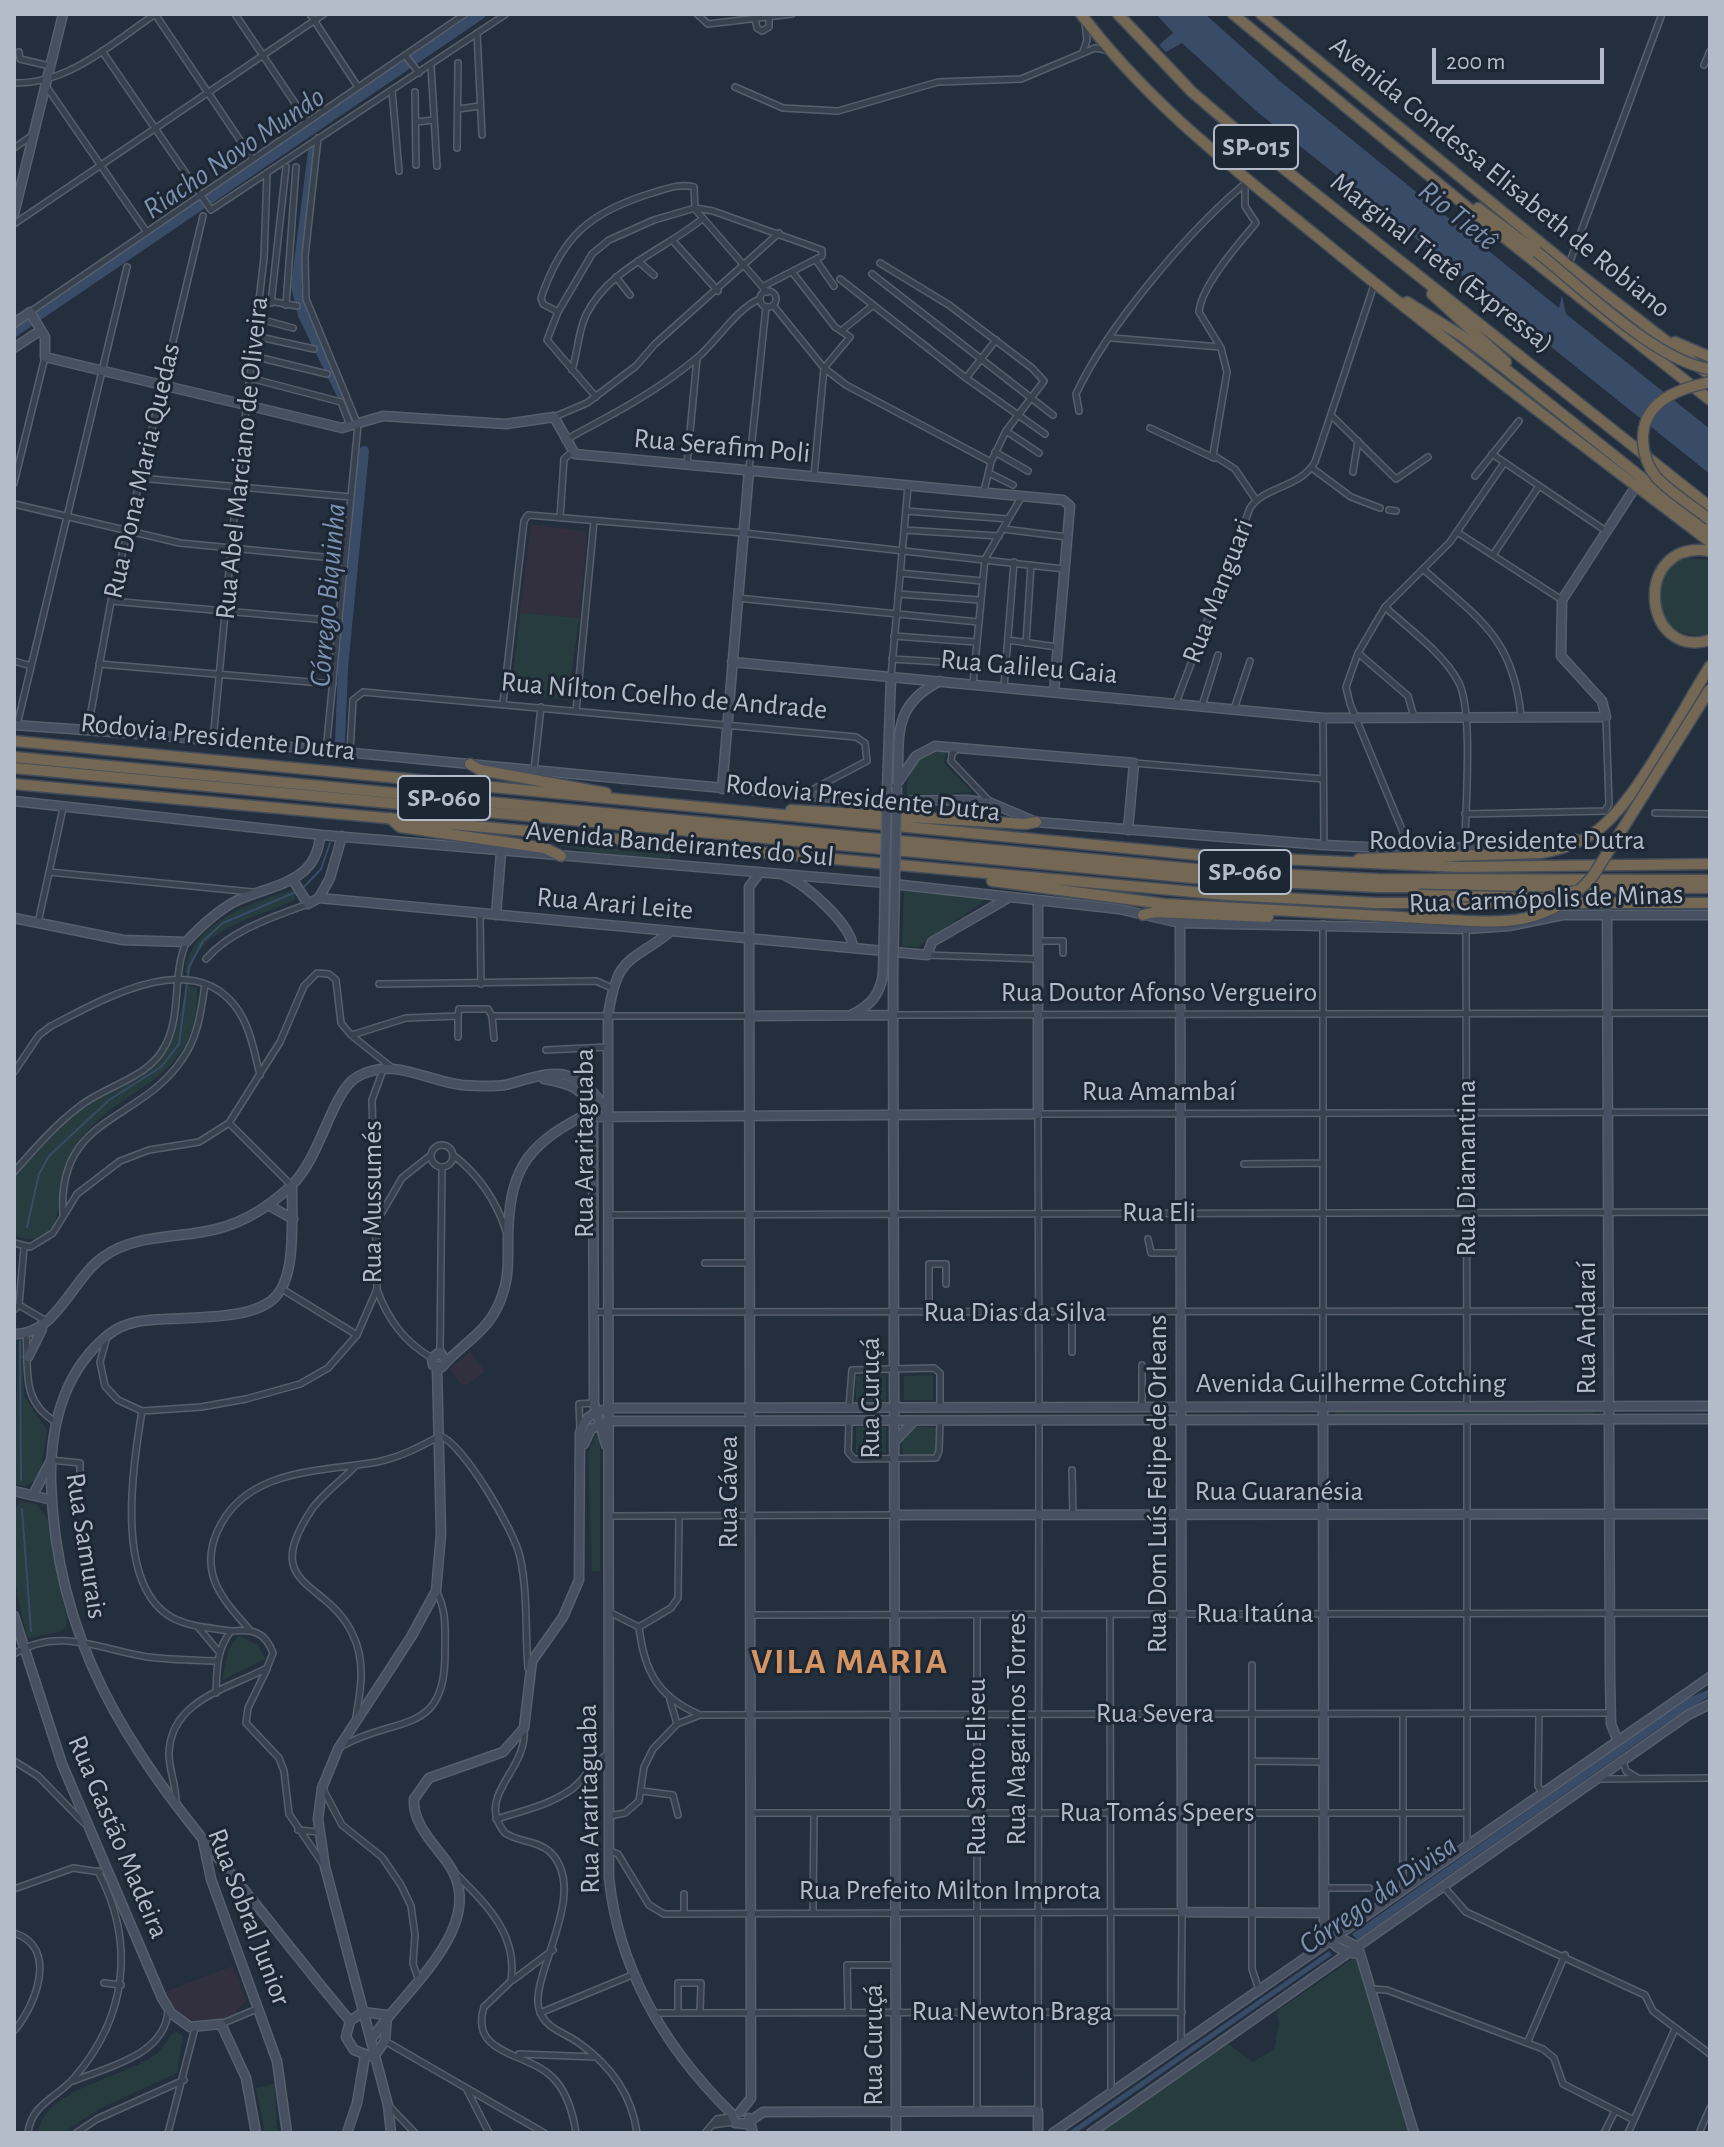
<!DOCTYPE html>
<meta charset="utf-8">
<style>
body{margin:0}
#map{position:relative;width:1724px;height:2147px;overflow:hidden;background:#242f3e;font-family:"Alegreya Sans",sans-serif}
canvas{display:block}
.frame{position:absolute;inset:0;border:16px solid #b4bcc9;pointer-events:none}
.scale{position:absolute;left:1432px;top:48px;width:172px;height:36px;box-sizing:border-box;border:4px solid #b4bcc9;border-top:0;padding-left:10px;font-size:24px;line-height:28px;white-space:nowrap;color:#b4bcc9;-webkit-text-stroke:6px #1d2633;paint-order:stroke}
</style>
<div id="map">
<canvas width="1724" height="2147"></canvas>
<div class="frame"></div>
<div class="scale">200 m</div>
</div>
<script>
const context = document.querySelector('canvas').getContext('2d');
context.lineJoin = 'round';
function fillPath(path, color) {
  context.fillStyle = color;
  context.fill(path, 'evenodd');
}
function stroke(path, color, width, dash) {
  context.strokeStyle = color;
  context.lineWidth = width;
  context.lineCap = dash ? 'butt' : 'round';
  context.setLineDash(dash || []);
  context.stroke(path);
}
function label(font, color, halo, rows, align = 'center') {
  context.font = font + ' "Alegreya Sans",sans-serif';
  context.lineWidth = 6;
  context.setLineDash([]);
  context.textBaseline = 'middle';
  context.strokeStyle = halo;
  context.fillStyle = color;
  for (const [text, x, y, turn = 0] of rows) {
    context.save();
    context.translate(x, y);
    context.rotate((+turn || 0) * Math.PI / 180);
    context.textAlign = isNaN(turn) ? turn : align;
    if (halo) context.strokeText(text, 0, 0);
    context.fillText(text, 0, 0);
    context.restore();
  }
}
fillPath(new Path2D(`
 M531,524l56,8 -8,86 -59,-5z
 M470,1352l15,19 -16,13h-8l-12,-15z
 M233,1966l13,35 -12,13 -25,9h-13l-24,-16 -7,-15z`), '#32303f');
fillPath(new Path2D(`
 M1685,558l25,2v75c-59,8 -68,-63 -25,-77z
 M520,613l59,5 -11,82 -57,-7z
 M947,749l-3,14 28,29 -65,4c-2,-26 14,-43 40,-47z
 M536,841l135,13v5l-73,-6z
 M904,889l80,10 1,1 -67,47 -16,-1z
 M292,890l4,9c-34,18 -101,29 -106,75l-5,-1c3,-48 68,-72 107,-83z
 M187,985l10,3c3,100 -81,93 -124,162 -16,26 -9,53 -20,77 -11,11 -26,17 -39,7v-56l29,-34 32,-30 83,-53 17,-27z
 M19,1338l3,1 2,57 23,34 -7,46 -15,11 -11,-4z
 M886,1375v27l-30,-1v-25z
 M933,1375v25h-29v-24z
 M1335,1411h258v4h-258z
 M914,1426l22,2 -1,27 -32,1 -2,-16z
 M886,1427v26h-30v-26z
 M596,1434l4,3v134h-8l-4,-117z
 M20,1501l16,3 11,13 20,102 -1,8 -7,5 -31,6c-9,-32 -27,-108 -8,-137z
 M239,1636l19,9 7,14 -43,21 7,-32z
 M1354,1958l5,4 52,171h-314l130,-90 26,19 21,-13 5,-26 -2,-12z
 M176,2032l7,4 -6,37 -76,35 -39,25h-24c5,-44 87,-56 117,-78 9,-6 12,-18 21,-23z
 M275,2084l2,49h-12l-9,-45z`), '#263c3f');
fillPath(new Path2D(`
 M1156,14h49l76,68 278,226 3,-13 4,19 144,115v45l-455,-364 -73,-67 -16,9 -7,-7 14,-12z
 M1710,1689v7l-48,30 -305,214 -5,-6 334,-235z
 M1329,1951l3,4 -256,178h-9z`), '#394c67');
stroke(new Path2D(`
 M302,889l19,-20 9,-26
 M27,1227l12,-53 10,-18 60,-56 52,-33 18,-23 10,-77 14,-26 20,-18 73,-31
 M20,1341l1,139
 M22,1509l9,122`), '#394c67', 2);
stroke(new Path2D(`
 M313,151l-17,135 7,29 50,103
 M14,332l467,-318
 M340,742l3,-74 21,-217`), '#394c67', 10);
const street = new Path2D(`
 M155,14l97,144
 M235,14l72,107
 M310,14l48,73
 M697,14l11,10 84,-10
 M754,14l3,14 5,3 7,-4v-10
 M477,33l5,102
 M102,51l109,159 295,-196
 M19,52l1,7 30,7
 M1083,52l4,-12 -2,-17
 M405,55l14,18
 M1704,65l6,-14
 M431,66l6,100
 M14,83c55,1 97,-39 140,-68
 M46,86l100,145
 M735,87l48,21 55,3 100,-29 83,-3 74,-31 11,2
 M392,90l7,81
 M415,92l1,73
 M458,109l22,-3
 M416,122l18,-2
 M318,138l-13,118 1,43 52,126 -32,326
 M14,148l19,-13
 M457,148l1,-85
 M1245,179v27l11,17c-17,20 -55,63 -57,89l22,36 6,24 -14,83 22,14 21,31
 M695,209l72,83
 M14,224l310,-210
 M674,242l44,49
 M816,260l18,26
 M638,261l16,14
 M880,263l69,42 83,63 12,13 -38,50 -15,31 -7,29
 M1569,264l93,-250
 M793,273l42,54 15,10 -26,31 -10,108
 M872,274l181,141
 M616,277l14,18
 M840,279l126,99 79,56
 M760 299a8 8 0 1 1 16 0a8 8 0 1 1-16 0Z
 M258,299l39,7
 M271,303l15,-136
 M286,305l10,-138
 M773,305l51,63 22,17 145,77
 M30,312l435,-298
 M558,312l-15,-8 -2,-6c21,-62 49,-86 111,-105 14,-4 28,-10 42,-6l1,21
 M256,318l37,10
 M841,331l31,-25
 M255,336l59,13
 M1112,338l108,9
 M253,356l74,18
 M572,370c6,-18 6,-39 14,-55 22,-46 78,-65 116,-96
 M250,378l91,24 9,23
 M966,378l30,-38
 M596,397l-49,-57 11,-28 34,-58 17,-14 45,-20 41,-12 18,3 109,39v6l-58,30
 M1079,411l-3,-17c31,-67 110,-160 166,-208
 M1332,416l64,63 32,-22
 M554,417l33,-14 49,-37 19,-22 124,-111
 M1150,428l64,30
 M1006,431l33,22
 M565,440c47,-25 91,-48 132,-82 19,-16 41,-51 63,-59
 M995,452l33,19
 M1492,454l114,77
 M687,464l10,-106
 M1312,468l39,29 29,11
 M749,469l17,-162
 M1353,472l5,-31
 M989,473l24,12
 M1475,476l44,-55
 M139,478l212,19
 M14,483l31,-126
 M14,504l166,39 164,16
 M1389,510l7,1
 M906,511l102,8
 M560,518l4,-59 8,-7
 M1003,529l64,8
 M904,530l95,6
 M1457,532l105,68
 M1493,555l46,-69
 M1423,569c56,50 90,68 98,147
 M900,573l82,8
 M898,594l82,6
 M737,598l241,24
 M111,601l227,20
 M1385,607c25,23 57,45 73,74 16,27 7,130 7,165
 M894,636l82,6
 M1008,640l49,7
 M1026,643l5,-78
 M1358,653l50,43 6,21
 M892,659l82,5
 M14,661l17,5
 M99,664l234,20
 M891,677l17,-191
 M973,684l12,-125 37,-63
 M1004,687l10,-125
 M503,703l21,-182 4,-6 216,18 320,36
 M1176,703l74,-195c16,-23 49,-19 65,-46l59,-177
 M1202,706l16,-51
 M1234,709l16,-48
 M576,711l18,-190
 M1323,718l1,127
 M17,725l110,-458
 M88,728l23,-127 92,-385
 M213,741l24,-255 27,-228 3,-85
 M959,747l-7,7 -1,7 39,41
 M350,752l3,-52 10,-8 493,45 9,6 2,18 -59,31
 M1134,763l189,16
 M534,770l7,-63
 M1655,813l55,1
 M1465,814l140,-3 4,-7 -3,-86
 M1406,849l-3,-17 -53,-128 -4,-17 12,-34 27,-46 65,-65 54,-79
 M49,872l203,20
 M480,913l1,71
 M38,923l25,-115
 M1466,930l1,476
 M1038,941h25v12
 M927,955l110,4
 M206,959c25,-29 67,-42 102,-55
 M379,984l217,-3 16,7
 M893,1015l817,-2
 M458,1016v21
 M492,1016l2,22
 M352,1035l54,-17 52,-2 1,-7h29l4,7h257
 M546,1050l62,-3
 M14,1072l25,-37 12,-9c49,-25 139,-79 184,-20 15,19 19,45 25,69
 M229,1123l62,62
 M431 1156a11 11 0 1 1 22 0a11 11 0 1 1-22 0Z
 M453,1155c26,20 43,45 53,76
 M1244,1164l79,-1
 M14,1172c21,-24 41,-47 66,-66 27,-21 69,-28 85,-60 17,-32 7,-71 21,-103
 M63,1214c-6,-98 75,-91 118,-153 17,-23 20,-49 24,-77
 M608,1215l1102,-3
 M377,1221l25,-43 29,-23
 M1148,1239l3,14h29
 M14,1243l16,4 23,-14 24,-39 43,-33 29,-11 50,-8 30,-19 51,-81 24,-56 13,-13 12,1 7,6 5,43 10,12 40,32
 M705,1263h44
 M282,1289l75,46
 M377,1290c11,29 27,52 55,68
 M19,1305l27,16
 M14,1310l5,-5 5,-58
 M594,1312l1116,-1
 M929,1314v-50h17v20
 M26,1334c3,35 -6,67 30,88
 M106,1340l-6,22 5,24 13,14 24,11 59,-4 45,-8 54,-15 28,-16 29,-33 20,-46 -5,-189 11,-30
 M440,1352l2,-185
 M1072,1352v-39
 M1142,1365v42
 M1323,1405v-481
 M849,1407l3,-37 82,-2 6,5v33
 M1039,1407l-1,-293 672,-2
 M142,1411c-9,55 -28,172 29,206 18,10 40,11 60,14
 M1467,1420v426
 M849,1421l-1,31 6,7 82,-1 3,-7 1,-30
 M580,1428l-1,-24 15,-1
 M51,1460l29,3v10
 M356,1465c-14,16 -32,27 -44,44 -53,79 14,70 40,124 14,27 9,56 4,84
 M1072,1470l1,46
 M609,1516l285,-1
 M609,1612l30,15c5,43 18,69 59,87
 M752,1615l958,-2
 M977,1615v496
 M1110,1615l1,477
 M198,1627l21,25
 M639,1627l32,-19 7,-10 1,-82
 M249,1629c-26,-29 -50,-55 -32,-97 28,-64 102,-60 160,-70 24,-5 42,-15 63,-26 23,7 75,96 80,121 8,35 5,75 8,111
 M14,1654c44,-28 88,-4 134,3 23,3 46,3 70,4
 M1252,1665v304l7,21
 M267,1669l-19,39 -2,15 33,35 5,13 5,43 34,50
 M670,1700l7,24
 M1403,1714v175
 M1539,1714l-1,72 4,7
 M524,1729c4,42 -50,66 -19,104 13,9 31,7 44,18 43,39 -20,124 -10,158 6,20 25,23 40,34 31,22 53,52 58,90
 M342,1746c54,-31 104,-9 103,-94 0,-22 2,-42 -9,-61
 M14,1761l24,15 46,47
 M1253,1761l71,1
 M1623,1761l3,10 10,6
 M1599,1779l111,-1
 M323,1789l19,36 40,32 19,28 10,21 4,29 -2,29 5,14
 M642,1791l31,4 5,20
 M176,1804c1,-17 -7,-33 -7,-50 1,-54 59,-65 98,-86l6,-15c-8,-22 -21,-24 -42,-22 -15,19 -14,39 -15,62
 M751,1813h716
 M609,1816l16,-3 14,-12 5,-34 9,-18 24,-25 23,-9 910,-2
 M496,1819c26,-8 54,-14 76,-30 14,-11 20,-26 36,-35
 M298,1830l21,2
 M610,1851l8,3 31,51 15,9 518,-2 -1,130
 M457,1875c30,30 61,60 54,106l-27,26c-15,48 43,45 68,70 15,14 21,36 24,56
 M1444,1887l22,25 179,83 8,16 57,43
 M1324,1888h45
 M14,1889l59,-21 27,4
 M684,1894v20
 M813,1913l1,-99
 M14,1933c45,14 22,72 0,98
 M513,1980l40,-30
 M104,1983l17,2
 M1370,1989l17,1 156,59 11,9 9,26 71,36
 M848,2012l-1,-47h48
 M540,2013l92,-38
 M655,2013l527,-1
 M678,2013v-30h23l-1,29
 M221,2024l36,-15
 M385,2041l159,92
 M1528,2041l37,-86
 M519,2054l77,3
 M73,2081c35,-14 92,-26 95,-70
 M466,2088l23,45
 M389,2106l26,27
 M1038,2110l1,-689
 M712,2125l21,-3
 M28,2133c3,-29 30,-36 46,-55 53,-61 62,-135 24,-207
 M76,2133l21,-14 87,-39
 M168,2133l27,-105
 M705,2133l12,-14 14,-2
 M1604,2133l11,-22
 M1628,2133l47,-104
 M1699,2133l11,-25`);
const secondary = new Path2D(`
 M14,214l49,-200
 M14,323l16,-11 15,25v20l297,71 41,-12 123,8 48,-7 21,37 488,46 7,6 -16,186
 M14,348l27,-18
 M732,662l591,56 283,-1 -4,-16 -41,-45 1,-56 74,-114
 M14,725c287,19 573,53 859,76l94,-1 24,3 45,19 288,23 82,4 137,-4 33,-6
 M898,781c1,-47 -5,-76 42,-100
 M898,782l18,-26 19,-10 199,17 -6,67
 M887,788l4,-111
 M722,789l27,-319
 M14,801l308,34 553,47 244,27 61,14 286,6 43,-3 54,-11h147
 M786,876c21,9 66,49 67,72
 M293,880l15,24 11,-6 608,57 5,-13 76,-44
 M319,898l11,-20 12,-42
 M1607,914l3,764 1,46 6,15
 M496,915l5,-63
 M14,918l109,22 63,2c14,-15 30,-30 48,-40 36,-18 83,-17 86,-67
 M1180,923l2,989 142,1
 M670,932c-42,33 -52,22 -62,83l1,863c10,93 56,170 122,235l4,10 11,1 17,-12 275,-1v22
 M893,973l3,1160
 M851,1015c19,-9 29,-20 32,-41
 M750,1016l143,-1
 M544,1079c24,4 42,9 49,35l1,289 12,42
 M292,1186c2,122 -4,129 -126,133 -21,1 -41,2 -58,16 -44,36 -58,91 -57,147 5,159 75,265 173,383 43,52 83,105 126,156
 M268,1205l25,14
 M14,1334c41,2 59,-56 89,-77 29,-21 65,-19 99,-25 34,-5 65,-23 90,-47 29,-28 40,-94 65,-108 36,-21 68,4 105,8 14,1 29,2 43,0 18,-4 41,-14 60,-10 17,5 32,19 41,35
 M28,1357l14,-28
 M446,1361l-6,-9 -8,6 1,7 9,2c23,-27 49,-35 61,-74 6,-18 5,-36 5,-54 1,-66 16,-92 73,-122l457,-3v-214
 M1323,1406l1,525c8,14 17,22 36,23
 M894,1442l20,-21
 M584,1444l7,-15 18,-8 1101,-2
 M14,1491l38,9
 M35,1491l15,-29
 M894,1515l816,-1
 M14,1616l48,148 100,234 9,15 19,14 31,-3 25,54 10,55
 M203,1841l8,38 66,182 10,72
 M1336,1936l22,11 56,186
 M363,2012l-13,9 -4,16 8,13 16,6
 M363,2012l24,3
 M371,2040c31,-49 122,-116 76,-178 -13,-18 -35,-39 -33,-63l15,-21 74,-26 21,-24 8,-67 31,-44 16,-37 1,-147c4,-18 17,-23 34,-25l1096,-2
 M375,2055l10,-14 2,-26
 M740,2112l11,-14 -2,-1211 11,-15
 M749,2118l4,15
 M347,2133l10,-30 8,-47
 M391,2133l-3,-28 -63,-238 -7,-48 4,-31 16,-39 73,-112 25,-46 5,-57 -4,-167
 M1053,2133l657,-456
 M1091,2133l597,-418 22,-11`);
const highway = new Path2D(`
 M1081,14c67,89 152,154 237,223 128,105 260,205 392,305
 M1118,14l74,78 62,53 456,362
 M1233,14l273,225 204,161
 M1261,14l308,252 141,109
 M1478,208l59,44
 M1432,294l74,68
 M1407,302l55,34 41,31 207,165
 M1675,342l35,15
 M1710,551c-78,-13 -69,110 0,89
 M14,741l1195,115 252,11 249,-3
 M14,757l1202,114 161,8 333,1
 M470,764l10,6 126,23
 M14,768l1180,110 183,9 333,1
 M14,784l1213,111 149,8h334
 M791,810l235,14 10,-2
 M390,818l10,9 145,21 16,8
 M1359,859l182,-6c24,-4 48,-13 66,-31 36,-34 75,-112 103,-156
 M992,881l173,23 272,15
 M1143,915l12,-3 113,5`);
stroke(street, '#565f6c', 8);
stroke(secondary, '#565f6c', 11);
stroke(highway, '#434c59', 13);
stroke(street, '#38414e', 5);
stroke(secondary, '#465061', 8);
stroke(highway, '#746855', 10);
const secondaryBridge = new Path2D(`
 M893,973l4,-186
 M883,974l4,-186`);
const highwayBridge = new Path2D(`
 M1537,252c43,34 120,110 173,117
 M1710,382c-33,7 -69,20 -67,60 1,13 5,25 13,35 15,16 37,29 54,43
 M1419,895l127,3 29,-7
 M1437,919c64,4 110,10 156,-43l117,-187`);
stroke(secondaryBridge, '#565f6c', 11, []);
stroke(highwayBridge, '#434c59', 13, []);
stroke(secondaryBridge, '#465061', 8);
stroke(highwayBridge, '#746855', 10);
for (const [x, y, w] of [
 [1256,147,84],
 [444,798,92],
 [1245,872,92]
]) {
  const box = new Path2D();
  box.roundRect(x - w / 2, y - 22, w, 44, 6);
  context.fillStyle = '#1d2633';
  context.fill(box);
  stroke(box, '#b4bcc9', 2);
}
label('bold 26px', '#b4bcc9', null, [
 ["SP-015",1256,147],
 ["SP-060",444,798],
 ["SP-060",1245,872]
]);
label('28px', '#b4bcc9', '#1d2633', [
 ["Avenida Condessa Elisabeth de Robiano",1500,177,39],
 ["Marginal Tietê (Expressa)",1442,263,38],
 ["Rua Serafim Poli",722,446,5],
 ["Rua Abel Marciano de Oliveira",242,458,-84],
 ["Rua Dona Maria Quedas",142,471,-77],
 ["Rua Manguari",1218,591,-69],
 ["Rua Galileu Gaia",1029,667,5],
 ["Rua Nílton Coelho de Andrade",664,696,5],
 ["Rodovia Presidente Dutra",218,737,6],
 ["Rodovia Presidente Dutra",863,798,6],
 ["Rodovia Presidente Dutra",1507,841],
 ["Avenida Bandeirantes do Sul",680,844,5],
 ["Rua Carmópolis de Minas",1546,899,-2],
 ["Rua Arari Leite",615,904,5],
 ["Rua Doutor Afonso Vergueiro",1159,993],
 ["Rua Amambaí",1159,1092],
 ["Rua Araritaguaba",585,1143,-90],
 ["Rua Diamantina",1467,1168,-90],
 ["Rua Mussumés",373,1202,-90],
 ["Rua Eli",1159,1213],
 ["Rua Dias da Silva",1015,1313],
 ["Rua Andaraí",1587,1328,-90],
 ["Avenida Guilherme Cotching",1351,1384],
 ["Rua Curuçá",871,1398,-90],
 ["Rua Dom Luís Felipe de Orleans",1158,1484,-90],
 ["Rua Gávea",729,1492,-90],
 ["Rua Guaranésia",1279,1492],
 ["Rua Samurais",86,1546,81],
 ["Rua Itaúna",1255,1614],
 ["Rua Severa",1155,1714],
 ["Rua Magarinos Torres",1017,1729,-90],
 ["Rua Santo Eliseu",977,1767,-90],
 ["Rua Araritaguaba",589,1799,-91],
 ["Rua Tomás Speers",1157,1813],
 ["Rua Gastão Madeira",118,1837,67],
 ["Rua Prefeito Milton Improta",950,1891],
 ["Rua Sobral Junior",249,1917,69],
 ["Rua Newton Braga",1012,2012],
 ["Rua Curuçá",874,2045,-90]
]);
label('italic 30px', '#7c92b1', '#1d2633', [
 ["Riacho Novo Mundo",234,153,-34],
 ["Rio Tietê",1458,216,39],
 ["Córrego Biquinha",328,595,-85],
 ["Córrego da Divisa",1378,1895,-35]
]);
context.letterSpacing = '2px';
label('bold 36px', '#d59563', '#1d2633', [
 ["VILA MARIA",850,1662]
]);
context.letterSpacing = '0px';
</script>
